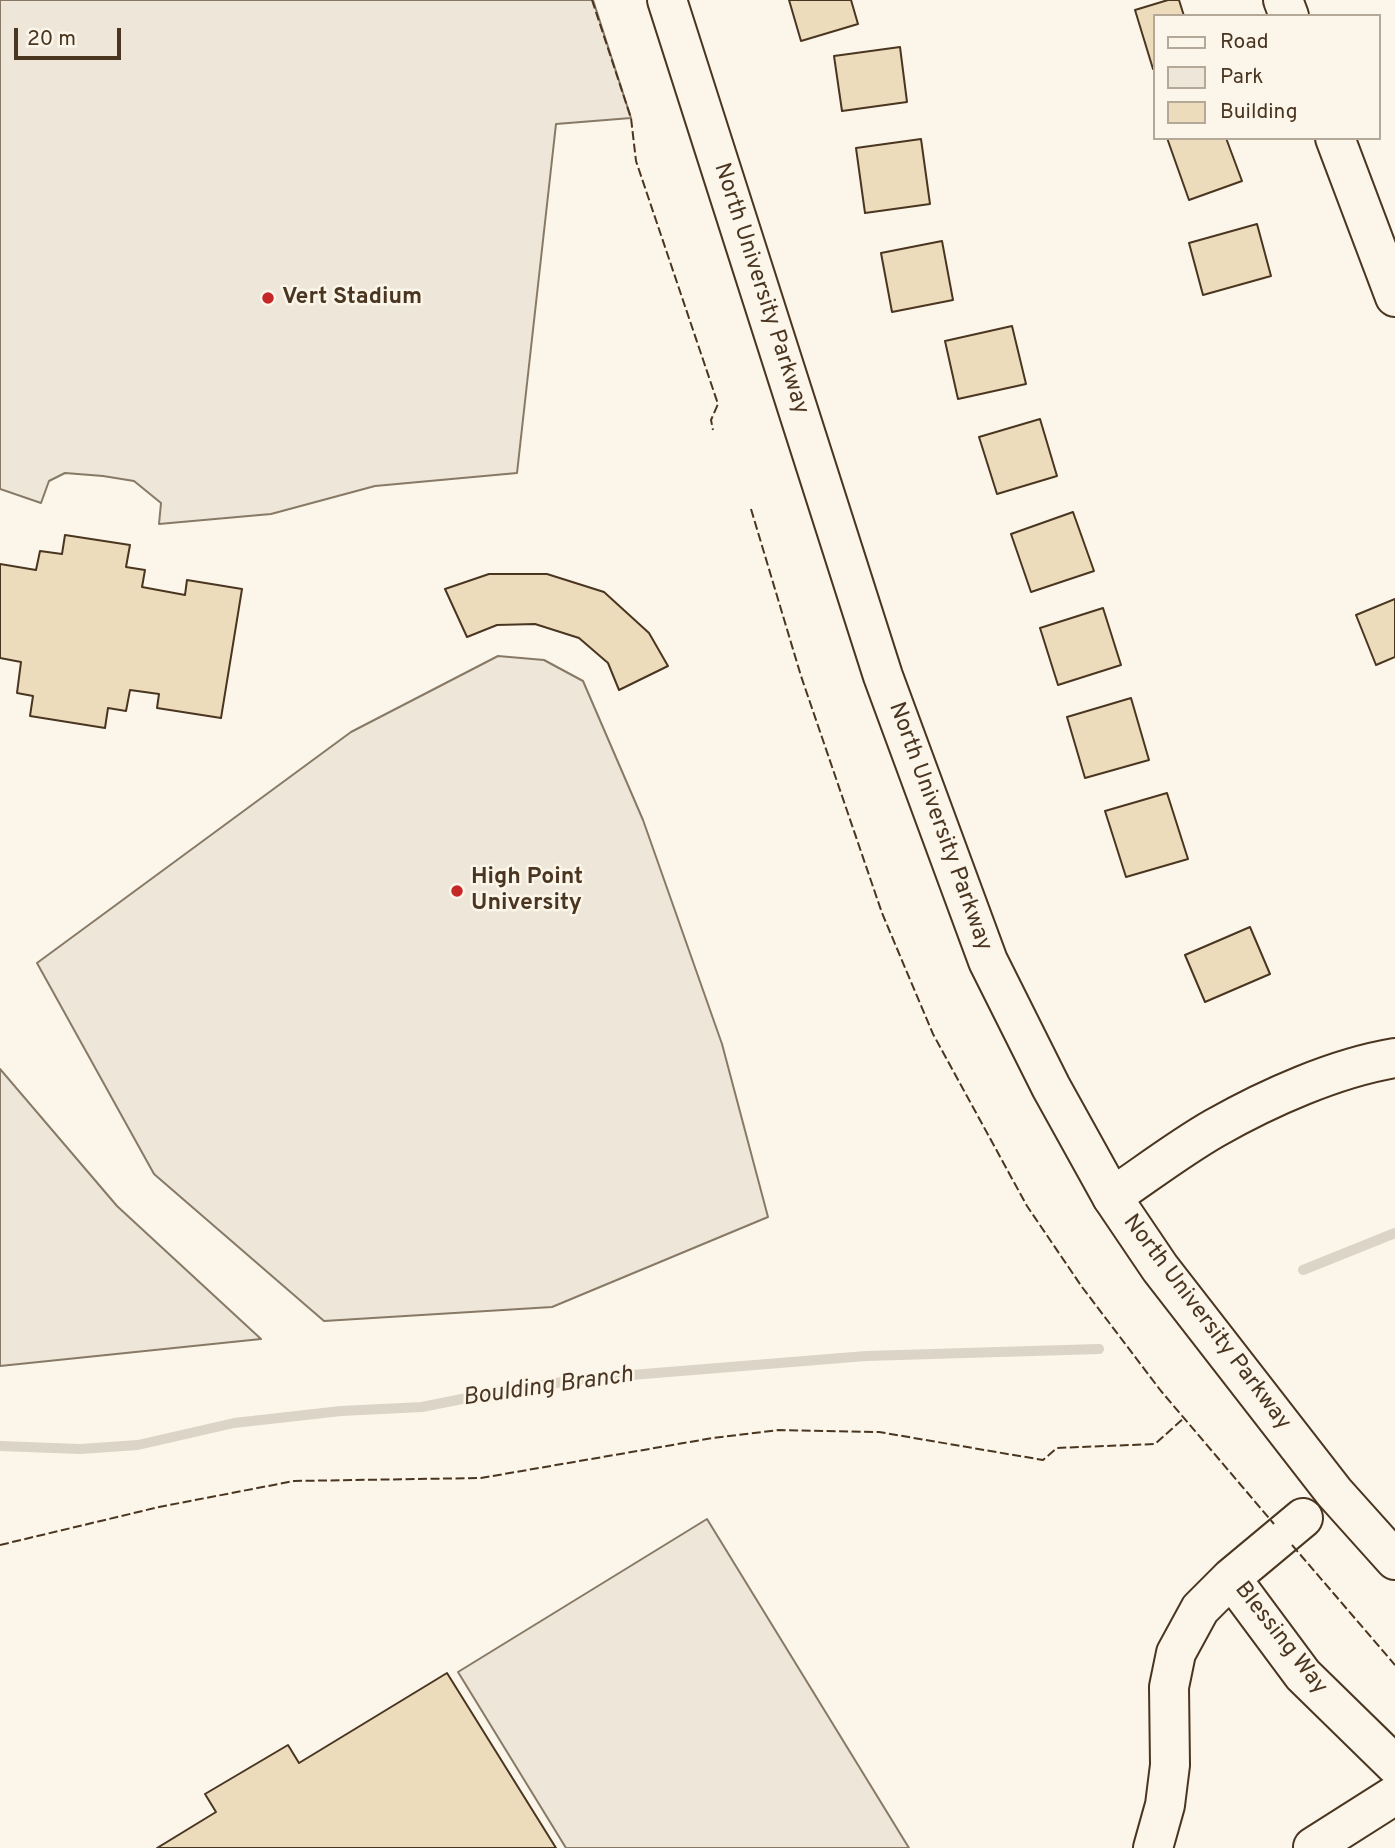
<!DOCTYPE html>
<style>
body{margin:0}
#map{position:relative;width:1395px;height:1848px;overflow:hidden;background:#fbf6e9;font-family:Overpass,sans-serif}
canvas{display:block}
.legend{position:absolute;left:1153px;top:14px;width:228px;height:126px;box-sizing:border-box;background:#fbf6e9;border:2px solid #b4a999;margin:0;padding:9px 12px;list-style:none;font-size:21px;color:#4a3520}
.legend li{display:flex;align-items:center;gap:14px;height:35px}
.legend b{width:35px;border:2px solid #b4a999}
.scale{position:absolute;left:14px;top:28px;width:107px;height:32px;box-sizing:border-box;border:4px solid #4a3520;border-top:0;padding-left:9px;font-size:21px;line-height:24px;white-space:nowrap;color:#4a3520;-webkit-text-stroke:5px #fbf6e9;paint-order:stroke}
</style>
<div id="map">
<canvas width="1395" height="1848"></canvas>
<ul class="legend">
<li><b style="height:9px;background:#fbf6e9"></b>Road</li>
<li><b style="height:19px;background:#ede6d9"></b>Park</li>
<li><b style="height:19px;background:#ecdcbc"></b>Building</li>
</ul>
<div class="scale">20 m</div>
</div>
<script>
const context = document.querySelector('canvas').getContext('2d');
context.lineJoin = 'round';
function fillPath(path, color) {
  context.fillStyle = color;
  context.fill(path, 'evenodd');
}
function stroke(path, color, width, dash) {
  context.strokeStyle = color;
  context.lineWidth = width;
  context.lineCap = dash ? 'butt' : 'round';
  context.setLineDash(dash || []);
  context.stroke(path);
}
function label(font, color, halo, rows, align = 'center') {
  context.font = font + ' Overpass,sans-serif';
  context.lineWidth = 5;
  context.setLineDash([]);
  context.textBaseline = 'middle';
  context.strokeStyle = halo;
  context.fillStyle = color;
  for (const [text, x, y, turn = 0] of rows) {
    context.save();
    context.translate(x, y);
    context.rotate((+turn || 0) * Math.PI / 180);
    context.textAlign = isNaN(turn) ? turn : align;
    if (halo) context.strokeText(text, 0, 0);
    context.fillText(text, 0, 0);
    context.restore();
  }
}
const green = new Path2D(`
 M0,0h593l38,118 -75,6 -39,349 -142,13 -104,28 -112,10 2,-21 -27,-22 -31,-5 -38,-3 -16,8 -8,22 -41,-14z
 M498,656l46,4 39,21 60,139 79,224 46,173 -216,90 -228,14 -170,-147 -117,-211 314,-231z
 M0,1069l117,137 144,133 -261,27z
 M707,1519l202,329h-343l-108,-176z`);
fillPath(green, '#ede6d9');
stroke(green, '#887966', 2);
stroke(new Path2D(`
 M1303,1270l92,-37
 M0,1446l80,3 58,-4 96,-22 107,-12 81,-4 75,-15 85,-13 284,-23 233,-7`), '#dcd4c6', 10);
const building = new Path2D(`
 M789,0h62l7,24 -57,17z
 M1168,0h11l5,16h-29v52l-2,1 -18,-59z
 M900,47l7,55 -65,9 -8,-55z
 M1167,138h59l16,43 -53,19z
 M921,139l9,65 -65,9 -9,-65z
 M1257,224l14,52 -68,19 -14,-52z
 M942,241l11,59 -61,12 -11,-59z
 M1012,326l14,58 -68,15 -13,-58z
 M1040,419l17,57 -60,18 -18,-57z
 M1073,512l21,59 -63,21 -20,-58z
 M65,535l65,10 -4,22 19,3 -3,17 43,8 2,-15 55,9 -21,129 -64,-10 2,-14 -29,-4 -4,21 -18,-3 -3,20 -75,-12 3,-20 -16,-3 4,-31 -21,-4v-94l36,6 4,-19 22,3z
 M489,574h58l57,18 45,41 19,33 -49,24 -11,-27 -29,-25 -44,-14 -38,1 -30,12 -22,-48z
 M1395,599v58l-19,8 -20,-50z
 M1103,608l18,57 -63,20 -18,-57z
 M1131,698l18,62 -64,18 -18,-61z
 M1167,793l21,66 -62,18 -21,-66z
 M1250,927l20,47 -65,28 -20,-47z
 M447,1673l109,175h-399l59,-36 -11,-18 83,-49 11,18z`);
fillPath(building, '#ecdcbc');
stroke(building, '#4a3520', 2);
const minor = new Path2D(`
 M1283,0l6,16
 M1335,138l60,159
 M1112,1197c34,-23 68,-49 103,-69 53,-30 120,-60 180,-70
 M1303,1518l-72,60 72,97 92,90
 M1313,1847l82,-52
 M1153,1848l12,-43 5,-40 -1,-78 7,-34 24,-44 31,-31`);
const major = new Path2D(`
 M667,0l216,676 105,285 63,126 61,110 48,71 174,224 61,68`);
stroke(minor, '#4a3520', 42);
stroke(major, '#4a3520', 42);
stroke(minor, '#fbf6e9', 38);
stroke(major, '#fbf6e9', 38);
stroke(new Path2D(`
 M592,0l39,118 5,43 82,243 -7,16 2,10
 M751,509l50,167 81,237 51,121 94,172 55,81 79,104 113,133
 M0,1545l159,-38 135,-26 187,-3 232,-40 66,-8 100,2 164,28 14,-12 98,-4 29,-26
 M1292,1545l103,120`), '#4a3520', 2, [9, 3.5]);
for (const [x, y, r, color] of [
 [268,298,7,"#c62828"],
 [457,891,7,"#c62828"]
]) {
  const dot = new Path2D();
  dot.arc(x, y, r, 0, 2 * Math.PI);
  context.fillStyle = color;
  context.fill(dot);
  stroke(dot, '#fbf6e9', 2.5);
}
label('23px', '#4a3520', '#fbf6e9', [
 ["North University Parkway",760,289,72],
 ["North University Parkway",939,827,70],
 ["North University Parkway",1206,1323,53],
 ["Blessing Way",1280,1639,52]
]);
label('bold 23px', '#4a3520', '#fbf6e9', [
 ["Vert Stadium",282,298],
 ["High Point",471,878],
 ["University",471,904]
], 'left');
label('italic 24px', '#4a3520', '#fbf6e9', [
 ["Boulding Branch",548,1388,-8]
]);
</script>
